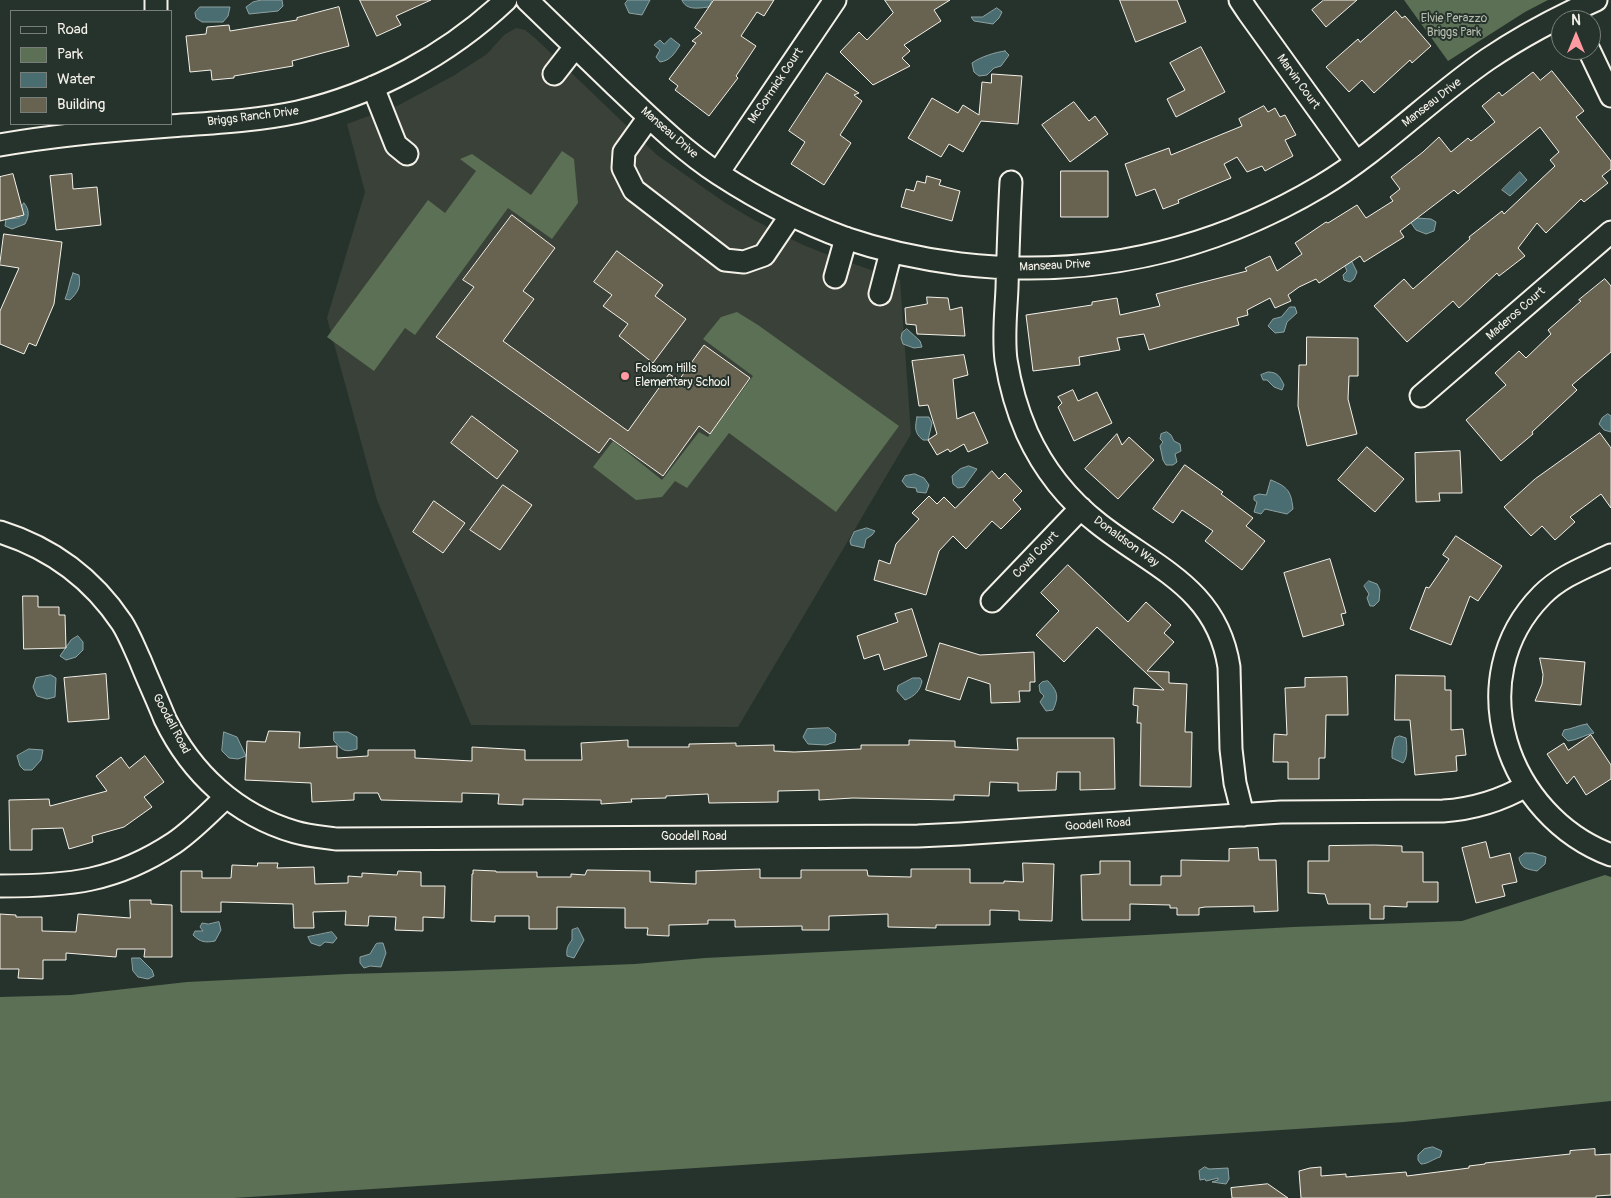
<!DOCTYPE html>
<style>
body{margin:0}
#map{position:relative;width:1611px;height:1198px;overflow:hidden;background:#26332d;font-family:Pangolin,sans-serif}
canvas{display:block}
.legend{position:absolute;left:10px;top:10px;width:162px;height:115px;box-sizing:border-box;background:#26332d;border:1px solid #787f78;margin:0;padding:6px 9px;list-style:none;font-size:15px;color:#f4f1e8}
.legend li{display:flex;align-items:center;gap:10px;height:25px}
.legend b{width:25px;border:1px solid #787f78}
.north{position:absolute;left:1551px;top:10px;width:50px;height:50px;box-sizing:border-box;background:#26332d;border:1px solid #787f78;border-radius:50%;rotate:0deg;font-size:14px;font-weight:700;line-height:20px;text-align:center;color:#f4f1e8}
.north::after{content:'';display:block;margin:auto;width:18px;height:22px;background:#ff9aa2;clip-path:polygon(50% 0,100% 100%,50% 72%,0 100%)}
</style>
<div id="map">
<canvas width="1611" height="1198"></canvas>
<ul class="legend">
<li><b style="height:6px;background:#26332d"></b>Road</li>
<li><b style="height:14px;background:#5b7054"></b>Park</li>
<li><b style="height:14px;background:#4a6d71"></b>Water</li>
<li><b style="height:14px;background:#686251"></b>Building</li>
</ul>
<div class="north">N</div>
</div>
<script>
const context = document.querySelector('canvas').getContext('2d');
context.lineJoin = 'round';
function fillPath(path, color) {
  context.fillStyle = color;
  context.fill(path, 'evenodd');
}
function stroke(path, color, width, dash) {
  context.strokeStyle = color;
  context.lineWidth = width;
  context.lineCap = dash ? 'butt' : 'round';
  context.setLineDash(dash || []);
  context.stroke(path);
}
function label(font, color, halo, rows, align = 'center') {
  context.font = font + ' Pangolin,sans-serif';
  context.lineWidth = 4;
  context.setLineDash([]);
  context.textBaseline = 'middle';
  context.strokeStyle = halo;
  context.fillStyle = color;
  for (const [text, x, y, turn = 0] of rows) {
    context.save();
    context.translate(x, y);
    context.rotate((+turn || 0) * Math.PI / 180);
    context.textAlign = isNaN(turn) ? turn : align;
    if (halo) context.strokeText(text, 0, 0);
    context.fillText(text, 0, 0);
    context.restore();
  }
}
fillPath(new Path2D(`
 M516,28l9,2 10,8 122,117 67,47 30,18 49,25 28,11 69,24 11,154 -173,293 -267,-2 -94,-225 -50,-182 38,-126 -18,-68 52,-19 54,-29 34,-22 17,-19z`), '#3a4138');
fillPath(new Path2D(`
 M1404,0h144l-23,12 -77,49z
 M562,151l12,8 4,44 -26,36 -44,-31 -93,127 -10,-7 -31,43 -47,-34 101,-137 17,13 31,-42 -16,-12 12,-5 59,41z
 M737,312l21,13 141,101 -63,86 -107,-79 -42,55 -12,-7 -13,16 -26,3 -43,-33 20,-26 49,39 37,-48 9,5 45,-61 -50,-37 18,-22z
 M1605,875l6,2v224l-207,21 -1170,76h-234v-201l71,-2 116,-13 160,-8 107,-3 181,-7 70,-6 293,-15 295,-16 169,-6z`), '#5b7054');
const water = new Path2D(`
 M262,0h20l1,6 -5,5 -29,3 -3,-7 7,-5z
 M628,0h22l-8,15 -13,-2 -4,-9z
 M682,0h30l-3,7c-10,1 -23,4 -27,-7z
 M200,7h30l-2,9 -5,6h-21l-6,-4 -1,-5z
 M997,8l5,4 -3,6 -6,6 -19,-3 -3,-4h11z
 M671,38l9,7c-5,8 -10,16 -20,17l-4,-5 4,-7 -6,-5 6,-5 4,4z
 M1005,51l4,4 -8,11 -7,2 -7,7 -8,1 -5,-4 -2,-9c8,-6 24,-11 33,-12z
 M1520,172l7,8 -17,16 -8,-6z
 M24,203c6,7 5,14 1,21l-13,5 -7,-3 1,-7 13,-1 2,-10z
 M1417,218l14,1 5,3 -2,9 -8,3 -10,-4 -5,-7z
 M1348,254l9,18 -3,7 -4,3 -6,-2 -1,-5 4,-4 -6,-13z
 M73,273l6,2c2,12 -1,17 -9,25l-5,-1c4,-9 4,-17 8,-26z
 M1290,307h5l2,6 -10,9 -3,10 -9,1 -7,-7 5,-7 8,-2z
 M907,329l13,12 2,6 -8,1 -11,-4 -2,-6 1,-5z
 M1268,372c10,0 12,5 16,13l-2,5 -8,-3 -7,-7h-4l-2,-5z
 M1608,414l3,2v16l-7,-2 -5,-6 3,-6z
 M917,417h12l3,6 -4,17h-5c-9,-7 -8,-13 -6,-23z
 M1167,432l4,3 3,6 6,3 1,7 -6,3 2,8 -4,3h-7l-3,-5 -3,-14 3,-4 -3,-3 1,-5z
 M969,466l8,3 -13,18 -6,1 -5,-4 -1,-8 8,-7z
 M915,474l9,4 5,7 -3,8 -9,-1 -1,-4 -9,-1 -5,-6 3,-5z
 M1271,480c17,7 20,11 22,29l-6,5 -22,-5 -4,5 -7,-2 3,-10 -3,-2v-4l5,-2 7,1z
 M867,528l8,3 -3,4 -6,4 -2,9 -13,-3 -1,-4 4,-9z
 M1369,581l8,3 3,6 -1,11 -5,5h-4l-3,-8 2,-4 -5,-8z
 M78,636l5,6v8l-7,7 -10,3 -6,-4 11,-16z
 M51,675l5,3 -1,19 -8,2 -10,-3 -4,-9 3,-9z
 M913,678h7l2,3c-2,10 -7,15 -17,19l-8,-9 1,-5z
 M1048,681c10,11 11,15 5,29l-7,1 -6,-9 4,-6 -4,-4 -1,-7 3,-3z
 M1587,724l7,9c-10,2 -16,7 -26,8l-6,-6 2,-5c8,-1 15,-5 23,-6z
 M829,728l7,6 -1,8 -9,3 -18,-1 -5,-7 4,-8z
 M224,732l13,5 9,19 -8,3 -9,-1 -7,-7z
 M334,732h14l9,5v12c-13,4 -15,1 -23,-8z
 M1400,736l6,2c1,7 2,20 -3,25l-11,-5v-8l3,-12z
 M29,749l14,1 -2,10 -9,10h-8l-4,-4 -3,-10z
 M1525,853h9l12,4 -1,7 -8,7c-10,-2 -16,-2 -18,-13z
 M219,922l2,8 -6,11c-10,2 -15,1 -22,-6l2,-4h8l-3,-4 2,-4 6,1z
 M578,928l6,12 -10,18 -7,-2c-1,-7 1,-11 5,-16v-10z
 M332,932l5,6 -4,5 -8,-1 -5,4 -9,-3 -3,-6z
 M379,943h4l3,10 -5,14 -11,-1 -6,2 -4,-5v-6l10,-3 6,-10z
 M132,958h8l12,12 2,6 -6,3 -10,-2 -5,-6z
 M1433,1147l9,4 -2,6c-7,2 -12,7 -19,7l-3,-4v-5l6,-6z
 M1205,1167l4,2 19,-1 1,11 -3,5 -14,-2 6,-2v-2l-12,3 -1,-2 -5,1 -1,-9z`);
fillPath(water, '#4a6d71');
stroke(water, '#8ea2a1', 1);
const building = new Path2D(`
 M360,0h71l-35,16 5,9 -24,11z
 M714,0h60l-10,16 -7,-4 -16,24 15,10 -20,30 2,2 -29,38 -34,-26 3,-4 -9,-7 27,-36 -4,-2 10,-8 -7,-5z
 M885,0h65l-16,10 7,11 -37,24 6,6 -8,7 8,8 -37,19 -33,-33 19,-20 8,8 26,-27z
 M1120,0h57l9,22 -50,20z
 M1324,0h33l-31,27 -14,-17z
 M339,7l10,39 -57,15 1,5 -59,10v2l-22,2 -1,-10 -21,2 -4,-36 20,-2 1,-7 22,-2 1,6 67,-11v-2z
 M1396,11l6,7 3,-2 26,30 -19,17 -2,-3 -36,33 -12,-13 -13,12 -23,-25 32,-28 2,3z
 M1201,47l24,45 -49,25 -9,-18 18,-9 -15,-27z
 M1552,71l32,40 -8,6 35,44v8l-9,7 6,7 -24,19 -3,-3 -35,34 -9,-10 -19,25 7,8 -26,20 -2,-3 -38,35 -6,-7 -46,41 -33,-36 30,-27 9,10 57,-50 -1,-2 33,-26 2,3 51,-48 -5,-6 9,-8 -19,-25 -82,67 -4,-4 -54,41 4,6 -40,25 -4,-6 -41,27 -3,-4 -17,8 -11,8 3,6 -16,7 -5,-10 -23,12 1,5 -11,3 2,7 -90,25 -5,-16 -27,4 3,12 -41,7 1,8 -47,6 -7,-56 66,-10v-3l25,-4 3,17 40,-9 -4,-12 91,-23 -2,-3 25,-12 7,15 25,-17 -7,-11 31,-21 2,1 29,-18 9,13 27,-17 -3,-4 10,-8 -9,-12 32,-25 16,-15 12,15 17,-14 3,3 24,-19 -13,-16 17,-14 3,4 31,-24 7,8z
 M827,73l32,20 -5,2 8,6 -22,34 11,8 -27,42 -33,-21 14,-22 -16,-11z
 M992,74l30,2 -4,48 -37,-3 -18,31 -14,-8 -8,13 -33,-19 24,-40 26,15 5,-8 16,10 3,-33 9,1z
 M1074,102l15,19 6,-5 13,18 -38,28 -28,-37z
 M1264,106l4,6 7,-4 5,9 5,-2 11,20 -11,5 8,16 -28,15 -3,-5 -15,6 -10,-15 -13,7 7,14 -53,22 1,3 -16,6 -8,-20 -19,7 -11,-32 44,-16 2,7 71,-29 -3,-7z
 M1061,171h47v46h-47z
 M13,174l11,41 -24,6v-44z
 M72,174l1,15 24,-2 4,38 -45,5 -6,-54z
 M927,176l14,4 -2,5 21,6 -8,30 -51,-14 5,-18 8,2 3,-10 8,2z
 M512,215l43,33 -32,43 11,8 -31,42 125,90 41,-57 10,6 25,-35 46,33 -40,56 -11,-8 -36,50 -53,-38 -11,15 -163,-116 38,-50 -11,-7z
 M4,234l58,8 -8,62 -18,42 -7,-3 -5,11 -24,-10v-33l19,-43 -19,-3z
 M617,251l46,34 -8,11 31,23 -33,44 -34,-27 9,-12 -25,-18 9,-11 -18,-13z
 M1605,279l6,7v66l-39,33 5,5 -45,42 1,2 -32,27 -35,-41 40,-35 -11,-12 24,-22 7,7 25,-24 -3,-4 33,-29 -2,-1z
 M927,297l21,1 2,12 12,-3 3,29 -48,-2 -1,-9 -10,-1 -1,-16 22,-4z
 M1307,337l51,1v38h-9l-1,23 9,35 -50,12 -9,-40 1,-41h7z
 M964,355l4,20 -15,4 4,40 17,-7 14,31 -20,9 -4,-8 -14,8 -2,-3 -11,6 -9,-15 9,-6 -9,-29 -9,1 -7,-45z
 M1073,390l5,11 19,-9 15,31 -38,18 -16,-34 4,-4 -4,-6z
 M472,416l46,35 -21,28 -46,-36z
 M1600,433l11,15v60l-10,-14 -31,23 5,5 -20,18 -13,-14 -11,10 -27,-29 31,-28z
 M1117,434l5,11 7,-8 25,23 -36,39 -33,-30z
 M1367,447l37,32 -29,33 -37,-32z
 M1460,451l2,42h-23l1,8 -24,1 -1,-49z
 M1185,465l38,27 -2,2 32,24 -7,8 19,15 -23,29 -37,-29 8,-10 -31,-21 -9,13 -20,-14z
 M992,471l7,8 6,-6 17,18 -9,9 8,9 -20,20 -9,-8 -26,28 -13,-13 -14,15 -13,44 -52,-15 5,-20 11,4 6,-20 23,-25 -7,-6 17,-17 8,8 7,-7 11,11z
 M503,485l29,20 -32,45 -30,-20z
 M434,501l31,22 -22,30 -30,-21z
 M1456,536l46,30 -24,35 -8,-5 -19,49 -41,-16 16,-42 3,1 20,-29 -6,-4z
 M1330,559l16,54 -5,1 3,11 -41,12 -19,-64z
 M1068,565l60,57 18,-20 25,23 -7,8 10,9 -27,29 22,1v11l18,1 -2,48h7l-1,55 -51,-1 1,-63h-4l1,-17 -5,-1 1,-17 30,2 -67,-63 -33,35 -28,-27 23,-24 -18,-18z
 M23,596h15v11h21v8h6l1,33 -42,1z
 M912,609l15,47 -43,14 -5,-16 -15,5 -7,-23 41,-14 -3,-8z
 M940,643l40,12 54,-3 1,30h-5v9h-11l1,11 -29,1 -1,-19 -22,-7 -8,23 -34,-10z
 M1540,658l45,4 -4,43 -46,-4 7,-17 1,-9z
 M106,674l3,45 -41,3 -4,-44z
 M1396,675l49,1v14h6v40l12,-1 3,26 -10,1 1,15 -42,4 -5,-55h-15z
 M1347,677l1,38h-22l-1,43h-6v21h-31v-17h-15l1,-28 13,1 -2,-47 20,-1v-9z
 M269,731l31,1 -1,16 38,-2v12l31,-2v-6h47v8l57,3v-14l53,3v10h57l-1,-17 47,-3v7h61v-3l47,-1v3l38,-1v6l20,1 67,-3v-4h48v-5l46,1v6l63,3 -1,-12h97l1,51 -35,1v-18h-23l-1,18 -38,1v-8l-28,-1 -1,14 -35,-1v5l-101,-2 -34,2v-10l-41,1v11l-69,1 -1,-9 -42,2v2l-35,1 1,3 -31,2v-4l-78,-1v6l-25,-1 1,-10 -37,-1v9l-81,-2 -3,-7h-24v7l-42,2 -1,-19 -66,-3 2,-39 18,1z
 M1591,735l20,30v14l-25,16 -12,-19 -7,8 -20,-30 17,-11 4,7z
 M145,756l19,26 -20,15 8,10 -28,20 -32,9 1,6 -24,7 -6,-21 -31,1v21h-22l-1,-50 40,-1 1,7 57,-15 -11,-15 25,-19 8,11z
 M1486,842l4,16 20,-5 7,29 -15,3 3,11 -29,7 -14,-55z
 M1375,845l27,1v6h21v30h15v20h-31v5l-23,-1v13h-14v-15h-42l-3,-10 -17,-1v-32h21v-15z
 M1258,848l1,12h17l2,51 -24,1v-6l-49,1 -6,1v7h-22v-7h-7v-3l-40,-1v16h-48l-1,-45 19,-1v-13h30v24h31v-9h20v-16l48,1v-12z
 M258,863h20l-1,5 37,-1 1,17 33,-1v-7l14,1v-4l35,2 1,-4 23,1v14h24l-1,32 -21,-1v14l-28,-1 1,-13 -27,-1 -1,10 -23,-1 1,-14 -33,1 1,16h-20l-1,-24 -72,-2v10h-40v-41h21v7h29l1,-13 25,1z
 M1023,863l31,1 -2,57 -33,-1v-9l-29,-1v15h-54v3l-48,-1v-13l-59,2v14h-27v-4l-67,1v-7h-27v4l-39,1v11l-22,-1 1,-7h-23v-20l-68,-1v22h-28v-13h-34v6l-24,-1 1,-47h1v-4l23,1v1h41v5h34v-3l14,1 2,-5 63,1v11l46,2v-13l64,-2v9h41v-8h66l1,6 43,1v-8h59v14h34v-2l19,1z
 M130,900h21v4l21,1v52h-28l1,-8h-28l-1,8 -50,-4v7h-23v19l-25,-1 1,-9h-19v-55l16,1v2h26v14l34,1 2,-18 52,4z
 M1595,1149v6l16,-1v41l-15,1v2h-295l-2,-27 11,-3 11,-1v9l25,-2v3l60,-5 1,4 62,-8v-2l16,-2v-1l85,-9v-3z
 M1268,1184l20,14h-56l-1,-10z`);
fillPath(building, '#686251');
stroke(building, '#f4f1e8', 1);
const minor = new Path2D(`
 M156,0v11
 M527,0c30,29 59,57 89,86 33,31 65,63 103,88 40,26 82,48 126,64 38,13 76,21 115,26 128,15 250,-12 361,-78 59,-35 110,-88 167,-127 34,-23 70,-42 108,-59
 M1240,0l8,12 108,150
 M1589,50l22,46
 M554,74l21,-27
 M373,87l23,58 11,9
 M649,117l-25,35 -1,16 11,22 91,70 19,2 20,-7 27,-40
 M0,145c56,-10 113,-15 170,-19 42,-3 86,-5 128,-14 77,-18 150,-57 208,-112
 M718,173l117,-173
 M1011,182c-2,35 -3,71 -4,106 -1,24 -4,48 -1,72 4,25 11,50 21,73 16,35 41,67 72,91 56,44 118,64 130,143l2,82 4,34 8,32
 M835,277l11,-39
 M880,294l11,-42
 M1421,396l190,-164
 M0,532c51,16 92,46 122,91 7,11 12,24 18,37 8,20 17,39 25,59 26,54 71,96 130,113 13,4 27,5 41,7l582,-3 42,-2 321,-22 162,-1c30,-2 57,-10 83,-25
 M1611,555c-24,12 -49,20 -69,40 -83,84 -35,221 69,260
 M992,601l89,-93
 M0,886c69,0 115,-4 174,-43 19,-13 35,-30 52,-46`);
stroke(minor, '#f4f1e8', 25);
stroke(minor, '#26332d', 21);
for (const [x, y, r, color] of [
 [625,376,5,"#ff9aa2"]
]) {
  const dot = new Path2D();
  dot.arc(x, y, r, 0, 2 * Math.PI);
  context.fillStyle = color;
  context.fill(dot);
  stroke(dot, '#26332d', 2);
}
label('12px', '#b7bdad', '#26332d', [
 ["Elvie Perazzo",1454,19],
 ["Briggs Park",1454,33]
]);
label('12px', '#f4f1e8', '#26332d', [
 ["Marvin Court",1298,82,54],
 ["McCormick Court",776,86,-56],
 ["Manseau Drive",1432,103,-38],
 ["Briggs Ranch Drive",253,117,-7],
 ["Manseau Drive",669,133,41],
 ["Manseau Drive",1055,266,-3],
 ["Maderos Court",1516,314,-41],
 ["Donaldson Way",1126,542,36],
 ["Coval Court",1036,555,-46],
 ["Goodell Road",171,724,62],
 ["Goodell Road",1098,825,-4],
 ["Goodell Road",694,837]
]);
label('12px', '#f4f1e8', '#26332d', [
 ["Folsom Hills",635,369],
 ["Elementary School",635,383]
], 'left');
</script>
